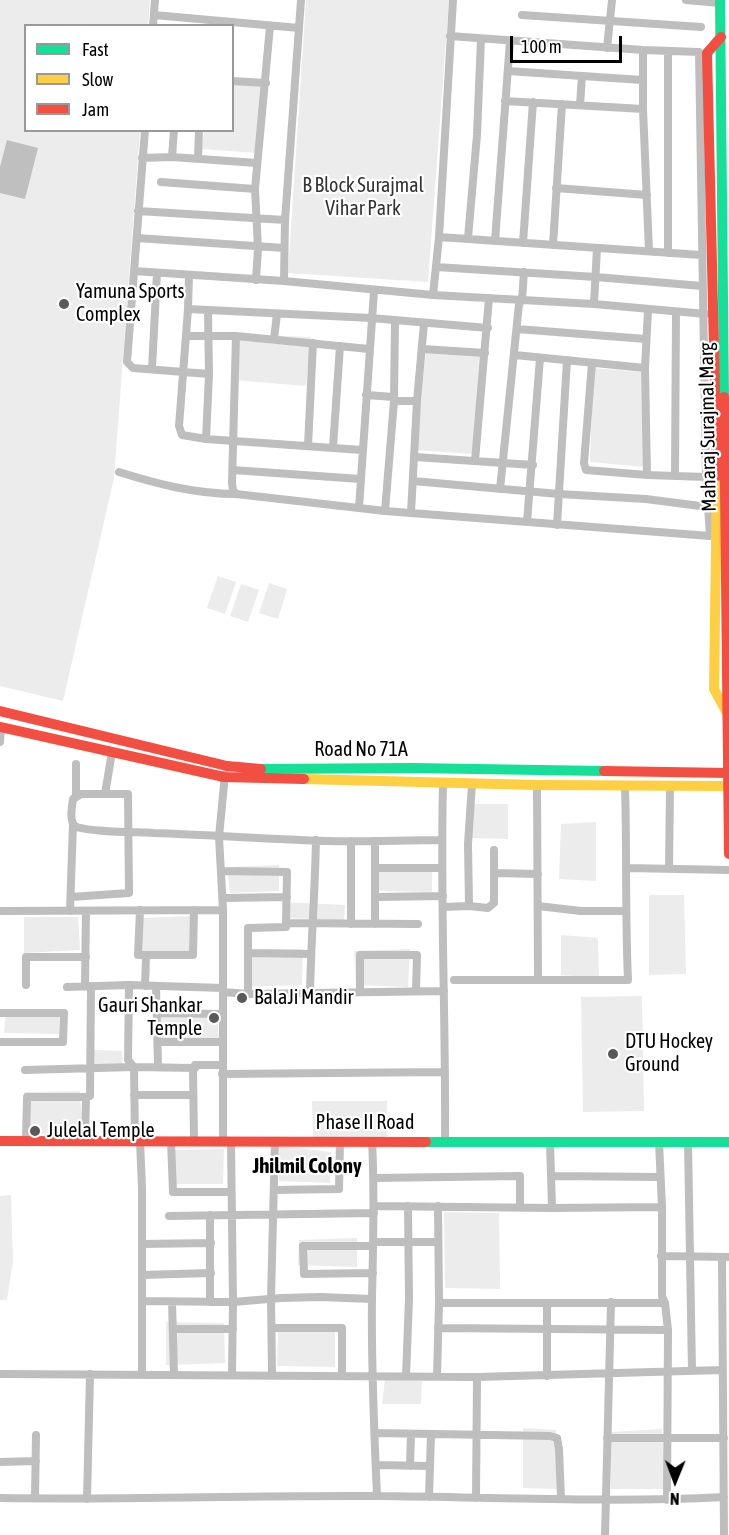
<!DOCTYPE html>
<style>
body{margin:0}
#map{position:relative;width:729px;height:1535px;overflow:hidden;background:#fff;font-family:"Asap Condensed",sans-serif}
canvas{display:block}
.legend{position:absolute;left:24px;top:24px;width:210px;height:108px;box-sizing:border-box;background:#fff;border:2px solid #999;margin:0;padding:8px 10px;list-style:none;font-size:18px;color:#000}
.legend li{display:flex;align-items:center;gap:12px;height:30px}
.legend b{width:30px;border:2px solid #999}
.north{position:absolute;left:645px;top:1451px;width:60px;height:60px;-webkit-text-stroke:4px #fff;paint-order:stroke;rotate:181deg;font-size:16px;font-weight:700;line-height:24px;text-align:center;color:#000}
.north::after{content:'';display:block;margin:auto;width:21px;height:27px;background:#000;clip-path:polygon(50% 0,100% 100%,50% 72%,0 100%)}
.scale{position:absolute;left:510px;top:36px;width:112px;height:27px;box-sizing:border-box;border:3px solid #000;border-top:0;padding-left:8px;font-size:18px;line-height:21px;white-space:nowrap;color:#000;-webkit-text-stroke:4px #fff;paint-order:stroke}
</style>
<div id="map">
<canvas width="729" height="1535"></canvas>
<ul class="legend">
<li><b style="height:8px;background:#16e098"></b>Fast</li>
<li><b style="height:8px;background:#ffcf43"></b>Slow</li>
<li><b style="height:8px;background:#f24e42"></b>Jam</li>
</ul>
<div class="north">N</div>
<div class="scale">100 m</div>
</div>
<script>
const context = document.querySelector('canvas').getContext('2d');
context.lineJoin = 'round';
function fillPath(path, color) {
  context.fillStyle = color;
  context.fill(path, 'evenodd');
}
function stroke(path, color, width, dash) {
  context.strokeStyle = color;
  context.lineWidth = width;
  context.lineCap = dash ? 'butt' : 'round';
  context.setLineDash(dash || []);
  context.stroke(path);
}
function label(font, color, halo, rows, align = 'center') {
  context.font = font + ' "Asap Condensed",sans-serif';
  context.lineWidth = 4.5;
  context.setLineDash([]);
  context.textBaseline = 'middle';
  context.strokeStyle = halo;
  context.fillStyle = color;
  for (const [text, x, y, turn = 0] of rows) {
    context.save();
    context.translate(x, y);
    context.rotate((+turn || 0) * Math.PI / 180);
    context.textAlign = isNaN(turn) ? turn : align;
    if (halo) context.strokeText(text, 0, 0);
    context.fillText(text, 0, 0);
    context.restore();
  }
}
fillPath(new Path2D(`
 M0,0h150l-2,25 -122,1v104l114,1 -26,347 -51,223 -63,-15z
 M306,0h143l-21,282 -140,-9z
 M233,79l30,1 -7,73 -54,-4 2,-18 28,-1z
 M238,334l73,3 -5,49 -73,-6z
 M426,349l56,7 -10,98 -56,-4z
 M593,368l48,4 3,95 -54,-5z
 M218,576l18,6 -11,32 -18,-6z
 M269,583l18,6 -9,30 -19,-6z
 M241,584l18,6 -11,32 -18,-6z
 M472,804h36v35l-36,-1z
 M596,822v59l-37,-2 2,-55z
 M279,865v26l-49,2 -3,-26z
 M378,866l54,1v25l-54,-1z
 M649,895h35l2,79 -37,1z
 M282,902l63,3 -1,15 -61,-2z
 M191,916l-1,36h-49v-34z
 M24,917h54l2,33 -56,3z
 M561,935l37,3 1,40 -38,-3z
 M303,949l-1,36 -57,2 1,-37z
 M410,949l-2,38 -52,-2 -2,-34z
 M642,996l2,115 -61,1 -2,-115z
 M6,1009h53v25l-55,-1z
 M159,1015l55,1 4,8 1,16h-60z
 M94,1050l28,1 1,16h-29z
 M80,1091l2,43 -60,1 2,-43z
 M312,1101h75v36h-74z
 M279,1146l52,6 -1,31 -51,-2z
 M224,1149l-1,35h-51v-34z
 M11,1195l2,66 -6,39h-7v-104z
 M444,1212l55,1 1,76 -55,-1z
 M357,1238v29l-59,-2 1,-25z
 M166,1322l58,1 1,40 -59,2z
 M335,1329v38l-58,-1 1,-36z
 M385,1379l37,2 -1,23h-39z
 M523,1428l33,2v59l-33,-1z
 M662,1429l3,51 -2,9h-52v-57z`), '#ececec');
fillPath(new Path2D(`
 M7,140l31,8 -13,51 -25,-6v-26z`), '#bfbfbf');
stroke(new Path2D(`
 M686,0l34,3
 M154,15l145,13
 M522,15l179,12
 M153,26l2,-26
 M607,48l5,-48
 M643,50v59l6,142
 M668,51v202
 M508,71l134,9
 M232,81l34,2
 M505,101l138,8
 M580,105l2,-29
 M145,130l-18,232 6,6 76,6
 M172,157l2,-27
 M142,158l30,-1 85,6
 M198,159l1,-29
 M161,182l94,7
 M556,188l91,7
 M138,211l147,9
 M439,237l262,18
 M137,238l147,10
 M468,238l9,-103 4,-96
 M495,241l15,-200
 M523,243l10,-141
 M553,245l9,-141
 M436,267l160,10 106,9
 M134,271l150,10 149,14 161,9 112,10
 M189,275l-1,34 -9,117 3,9 24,4 156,11
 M256,280l2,-31 -3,-60 15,-163
 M284,281l1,-61 16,-220
 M433,295l6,-58 14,-237
 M594,304l3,-56
 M188,309l183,9 117,10
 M517,329l129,10
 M186,336h50l133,13
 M274,339l3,-25
 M423,349l62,4
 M515,355l130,13
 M592,363l-8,100 2,7 61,5 59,2
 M152,369l5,-96
 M366,395l28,2
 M394,401h23
 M206,439l3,-65 -1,-64
 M308,446l5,-103
 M333,447l7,-101
 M415,457l118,8
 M475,461l14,-163
 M233,470l127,9
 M119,472c38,12 77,22 117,22l149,17 325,25 -4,-59 -7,-425 -56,-2 -193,-14
 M647,475l-2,-107 3,-58
 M675,476l1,-164
 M413,481l146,13 87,5 62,8
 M500,489l19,-185 3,-4 2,-28
 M236,494l-3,-4 -1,-7 4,-147
 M359,508l15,-217
 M385,511l9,-110 1,-81
 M411,513l6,-112 7,-78
 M527,522l13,-164
 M557,525l10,-165
 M0,742l1,-15
 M76,764v33
 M443,783c-3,119 3,239 2,359
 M537,785l1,194
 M105,794l7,-42
 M375,841v83
 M376,868h66
 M627,868l102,2
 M669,869l1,-82
 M221,871l66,1 -1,51
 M494,873l44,1
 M71,897l58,-4 -1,-99h-47l-8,5c-1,7 -4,22 2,27 9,6 64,6 78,7 58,2 115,6 174,8 38,1 76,-1 114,-1
 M376,897l67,-1
 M223,898l64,-1
 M469,906l-1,-62 4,-60
 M538,906l43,5h44
 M443,907l26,-1 19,2 6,-5v-53
 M140,910l-2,45h55l1,-45
 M0,911l223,-1
 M70,911l3,-87
 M351,924v-83
 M249,953l62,1
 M454,980h174c-3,-65 -1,-129 -3,-194
 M26,985v-28h60
 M129,985l-1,75 6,7 1,74
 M85,986l1,-75
 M145,986l1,-30
 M156,986l2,80
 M67,987l62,-2 94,3
 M223,992l25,2 196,-3
 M360,992v-37h57l-1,36
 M310,993c1,-51 5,-101 6,-153
 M248,994v-66l38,-1v-4l132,1
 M0,1013h64l-1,29h-63
 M157,1013l66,1
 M158,1042h65
 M193,1068l1,73
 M25,1070l109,-3 61,1v-3h27
 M222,1074l223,-2
 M134,1095h59
 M26,1141l1,-44h59
 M85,1141l1,-44 4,-1 1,-110
 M140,1141l2,47v187
 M171,1141l2,51h58
 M223,1141v-231l-4,-73 6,-63
 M231,1141l2,161 -1,73
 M372,1141c3,53 1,105 0,157 -1,66 2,132 5,198
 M550,1142l2,66
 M659,1142l3,65v89l3,7 3,27 -1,170
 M688,1142l4,229
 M551,1176l109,1
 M374,1178l146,-2v31
 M274,1190l65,-1 1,-48
 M374,1206l178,2 110,-1
 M169,1216l205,-3
 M373,1242h65
 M142,1244l69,-1
 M661,1256l68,1
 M722,1257l2,278
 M373,1273l-69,1 -1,-28h70
 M142,1275l69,-2
 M143,1301l90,1 48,-4 39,-1 52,2
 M172,1302l2,73
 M210,1302v-87
 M439,1303h226
 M547,1303v73
 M272,1328h70v47
 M438,1328l230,2
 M173,1329h60
 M0,1374l477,3 245,-7
 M272,1375l-1,-77 4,-157
 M406,1376l3,-77 -1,-93
 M437,1376l2,-73 -1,-97
 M375,1433l175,3 7,2 2,11 2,50
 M607,1438h117
 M0,1462l36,-1
 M376,1465l54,1
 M410,1466l1,-32
 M429,1497l2,-63
 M0,1498c126,2 252,-3 378,-2 115,1 231,7 346,1
 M35,1498l1,-63
 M476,1498l1,-121
 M87,1499l3,-125
 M605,1535l6,-233`), '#bebebe', 8);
stroke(new Path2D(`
 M720,0l4,397
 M261,769l150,-1 193,3
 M426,1142h303`), '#16e098', 10);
stroke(new Path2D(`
 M717,476l-3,213 14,26
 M304,779l233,6 192,1`), '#ffcf43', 10);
stroke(new Path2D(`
 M724,397l5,457
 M717,476l-10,-423 14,-16
 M0,711l227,55 34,3
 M0,727l224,50 80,2
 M604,771l125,2
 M0,1141l426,1`), '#f24e42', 10);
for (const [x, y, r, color] of [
 [64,304,6,"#595959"],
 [242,998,6,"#595959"],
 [214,1018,6,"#595959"],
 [613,1054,6,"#595959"],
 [35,1131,6,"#595959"]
]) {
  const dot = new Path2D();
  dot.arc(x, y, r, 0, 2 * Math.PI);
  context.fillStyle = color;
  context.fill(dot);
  stroke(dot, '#fff', 2);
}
label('20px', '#333', '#fff', [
 ["B Block Surajmal",363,186],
 ["Vihar Park",363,209]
]);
label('20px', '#000', '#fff', [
 ["Yamuna Sports",76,292],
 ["Complex",76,315],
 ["BalaJi Mandir",254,998],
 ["Gauri Shankar",202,1006,"right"],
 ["Temple",202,1029,"right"],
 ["DTU Hockey",625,1042],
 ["Ground",625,1065],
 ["Julelal Temple",47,1131]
], 'left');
label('20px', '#000', '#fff', [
 ["Maharaj Surajmal Marg",708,427,-91],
 ["Road No 71A",361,750],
 ["Phase II Road",365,1123]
]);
label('bold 21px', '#000', '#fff', [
 ["Jhilmil Colony",307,1166]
]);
</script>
